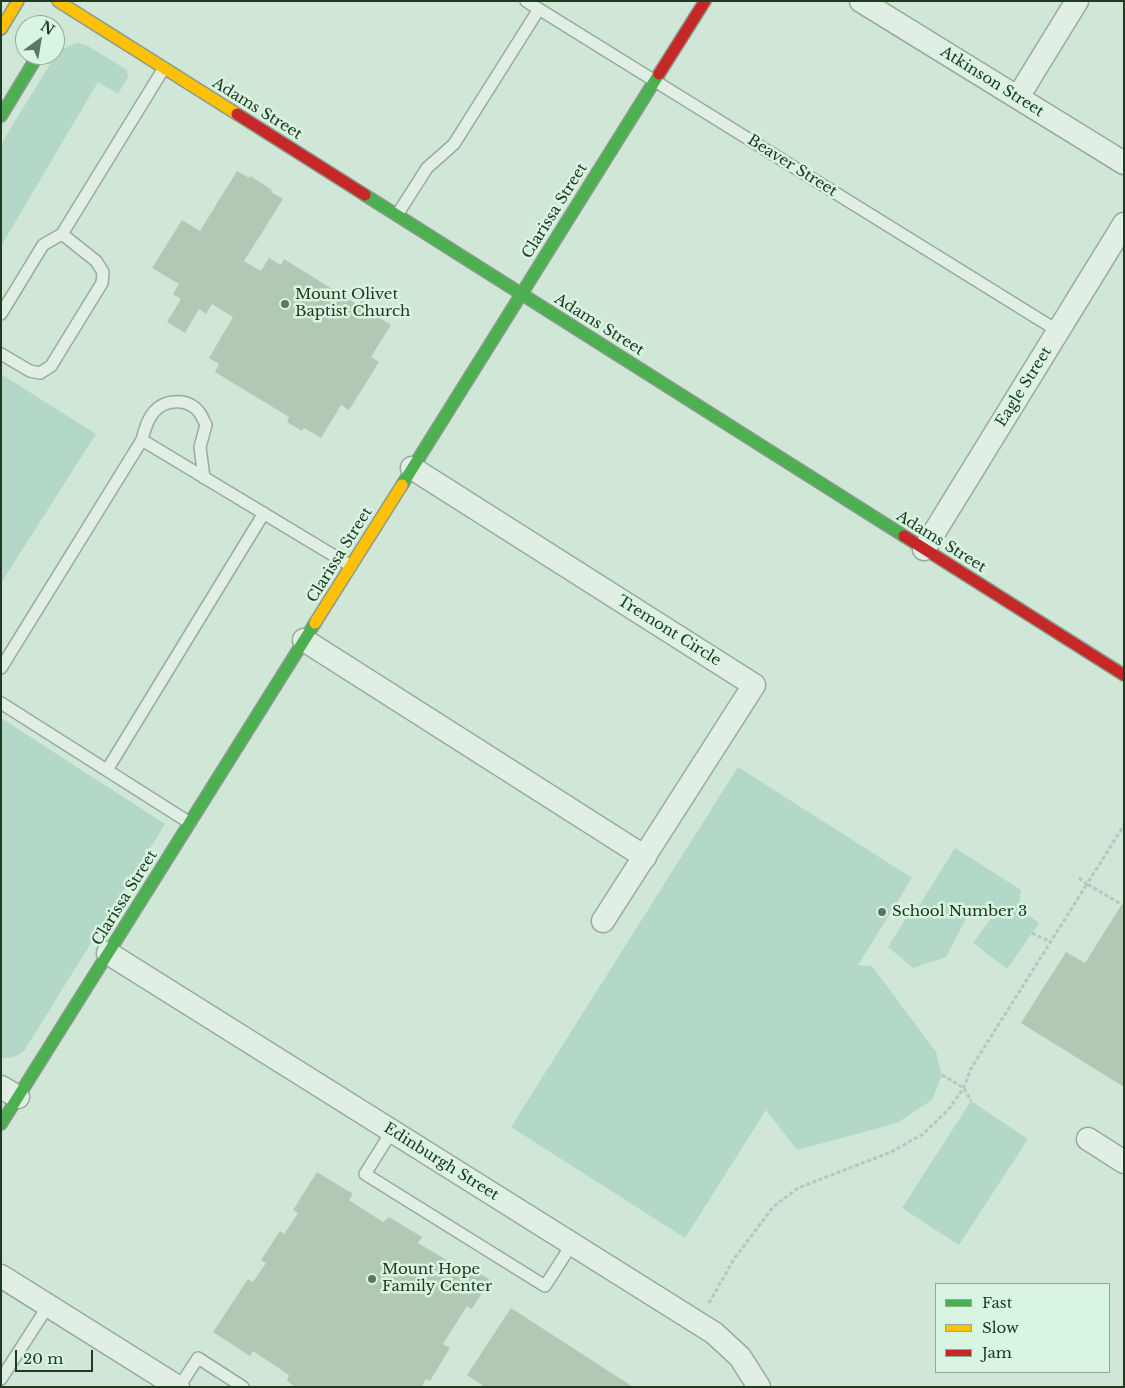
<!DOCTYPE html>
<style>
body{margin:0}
#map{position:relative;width:1125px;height:1388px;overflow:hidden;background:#d0e6d6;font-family:"Libre Baskerville",serif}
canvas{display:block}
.frame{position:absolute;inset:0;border:2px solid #203a22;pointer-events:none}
.legend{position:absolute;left:935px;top:1283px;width:175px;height:90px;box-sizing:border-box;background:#d7f5e0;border:1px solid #8eaa94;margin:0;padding:6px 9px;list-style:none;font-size:15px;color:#203a22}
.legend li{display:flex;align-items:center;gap:10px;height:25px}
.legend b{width:25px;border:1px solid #8eaa94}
.north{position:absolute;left:15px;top:15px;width:50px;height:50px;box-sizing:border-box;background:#d7f5e0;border:1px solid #8eaa94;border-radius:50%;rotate:32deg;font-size:14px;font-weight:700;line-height:20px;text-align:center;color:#203a22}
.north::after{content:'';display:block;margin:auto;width:18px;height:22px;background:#5e7661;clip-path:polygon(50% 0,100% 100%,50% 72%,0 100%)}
.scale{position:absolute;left:15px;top:1350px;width:78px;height:22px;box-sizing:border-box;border:2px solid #203a22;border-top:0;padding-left:6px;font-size:15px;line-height:18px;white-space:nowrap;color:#203a22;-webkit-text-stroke:4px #d7f5e0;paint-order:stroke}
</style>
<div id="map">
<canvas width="1125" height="1388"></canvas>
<div class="frame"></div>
<ul class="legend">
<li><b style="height:6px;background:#4caf50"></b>Fast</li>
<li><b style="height:6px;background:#ffc107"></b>Slow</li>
<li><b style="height:6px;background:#c62828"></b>Jam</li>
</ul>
<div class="north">N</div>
<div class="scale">20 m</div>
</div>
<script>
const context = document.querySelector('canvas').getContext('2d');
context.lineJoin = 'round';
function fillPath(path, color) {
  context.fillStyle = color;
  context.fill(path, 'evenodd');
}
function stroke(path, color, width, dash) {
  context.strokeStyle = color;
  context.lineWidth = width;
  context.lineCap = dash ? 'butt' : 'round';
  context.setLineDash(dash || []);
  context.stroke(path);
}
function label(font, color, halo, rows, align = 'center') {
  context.font = font + ' "Libre Baskerville",serif';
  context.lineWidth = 5;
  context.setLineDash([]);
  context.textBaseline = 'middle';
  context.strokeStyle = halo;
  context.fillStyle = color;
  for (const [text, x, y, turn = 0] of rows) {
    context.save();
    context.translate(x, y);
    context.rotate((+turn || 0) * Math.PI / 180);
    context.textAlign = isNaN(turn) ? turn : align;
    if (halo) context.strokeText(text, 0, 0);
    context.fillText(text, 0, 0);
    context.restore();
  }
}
fillPath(new Path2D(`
 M78,43l10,3 39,24 1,7 -10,17 -20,-12 -97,164v-102l54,-88c7,-7 13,-11 23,-13z
 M1,374l95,60 -95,149z
 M1,718l164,106 -141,227c-7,5 -14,8 -23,7z
 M738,767l174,111 -54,87 14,1 64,86 6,23 -10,25 -35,23 -100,27 -31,-40 -81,128 -174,-111z
 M955,848l66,42 -2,18 20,15 -32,46 -34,-26 21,-29 -4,-2 -22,3 -22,42 -33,11 -25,-21 24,-38 4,2z
 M971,1101l57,38 -69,106 -57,-37z`), '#b3d8c8');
fillPath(new Path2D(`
 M237,171l12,7 1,-2 22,14 -1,2 12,7 -39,62 17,10 8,-13 12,7 3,-6 74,46 3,-4 15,8 -3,5 18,11 -20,32 8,5 -30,48 -8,-5 -20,33 -17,-10 -2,3 -15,-9 2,-5 -74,-45 4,-8 -10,-6 24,-41 -21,-13 -6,10 -7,-5 -14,24 -18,-11 14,-23 -8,-5 6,-10 -27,-16 30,-48 18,11z
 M1124,901v186l-103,-64 45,-71 19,11z
 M317,1172l36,22 -4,6 34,22 6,-5 33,20 -4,6 42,25 3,-5 27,17 -18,29 -5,-3 -24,38 7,4 -20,33 -4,-2 -5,8h-125l-9,-6 2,-6 -36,-24 -3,5 -37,-24 35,-53 5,3 13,-19 -5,-3 19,-29 4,3 14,-21 -5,-3z
 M511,1308l122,79h-148l-18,-12z`), '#b1c9b4');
const lane = new Path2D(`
 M526,1l532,330
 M397,215l30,-47 27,-24 85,-135
 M1,314l42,-69 19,-11 102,-166
 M1,354l29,17 10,2 11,-7 51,-83 1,-11 -7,-11 -34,-27
 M142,440c5,-22 14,-41 40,-38 6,1 13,5 17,10 3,4 5,9 7,13l-6,22 4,31
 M1,668l141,-228 209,126
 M1,703l189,120
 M107,770l157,-257
 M392,1131l-27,43 180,112 27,-42
 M1,1379l47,-73
 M179,1387l19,-29 45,29`);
const street = new Path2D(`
 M861,1l263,162
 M1018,97l59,-96
 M412,468l342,217 -151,236
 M924,549l200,-325
 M304,640l341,217
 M108,953l606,380 26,24 19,30
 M1,1087l17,10
 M1088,1139l36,23
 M1,1276l177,111`);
const fast = new Path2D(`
 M1,116l37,-61
 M365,195l539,341
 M402,485l257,-411
 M1,1124l314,-501`);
const slow = new Path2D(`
 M58,1l179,113
 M1,29l17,-28
 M315,623l87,-138`);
const jam = new Path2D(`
 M659,74l46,-73
 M237,114l128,81
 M904,536l220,139`);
stroke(lane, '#99ab9c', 14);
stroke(street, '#99ab9c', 25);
stroke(fast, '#889b8c', 14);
stroke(slow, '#889b8c', 14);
stroke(jam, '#889b8c', 14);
stroke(new Path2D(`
 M1079,878l8,6 37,-59
 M1032,933l19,9
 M942,1075l22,13 7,13
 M709,1303l25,-44 39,-52 25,-19 93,-36 32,-18 25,-24 16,-22 6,-18 117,-186 34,20`), '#b8c7bb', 3, [4, 2.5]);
stroke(lane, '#e1eee4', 11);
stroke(street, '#e1eee4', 22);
stroke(fast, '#4caf50', 11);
stroke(slow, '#ffc107', 11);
stroke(jam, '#c62828', 11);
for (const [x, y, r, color] of [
 [285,304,5,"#5e7661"],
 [882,912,5,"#5e7661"],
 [372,1279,5,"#5e7661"]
]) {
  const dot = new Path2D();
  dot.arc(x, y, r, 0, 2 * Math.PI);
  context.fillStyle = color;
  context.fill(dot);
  stroke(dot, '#d7f5e0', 2);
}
label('15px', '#203a22', '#d7f5e0', [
 ["Atkinson Street",992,82,32],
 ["Adams Street",257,109,32],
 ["Beaver Street",792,166,32],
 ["Clarissa Street",555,211,-58],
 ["Adams Street",599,325,32],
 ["Eagle Street",1024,387,-58],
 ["Adams Street",941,542,32],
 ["Clarissa Street",340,555,-58],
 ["Tremont Circle",669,631,32],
 ["Clarissa Street",125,898,-58],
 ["Edinburgh Street",441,1162,32]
]);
label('15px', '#203a22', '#d7f5e0', [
 ["Mount Olivet",295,295],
 ["Baptist Church",295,312],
 ["School Number 3",892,912],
 ["Mount Hope",382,1270],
 ["Family Center",382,1287]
], 'left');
</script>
